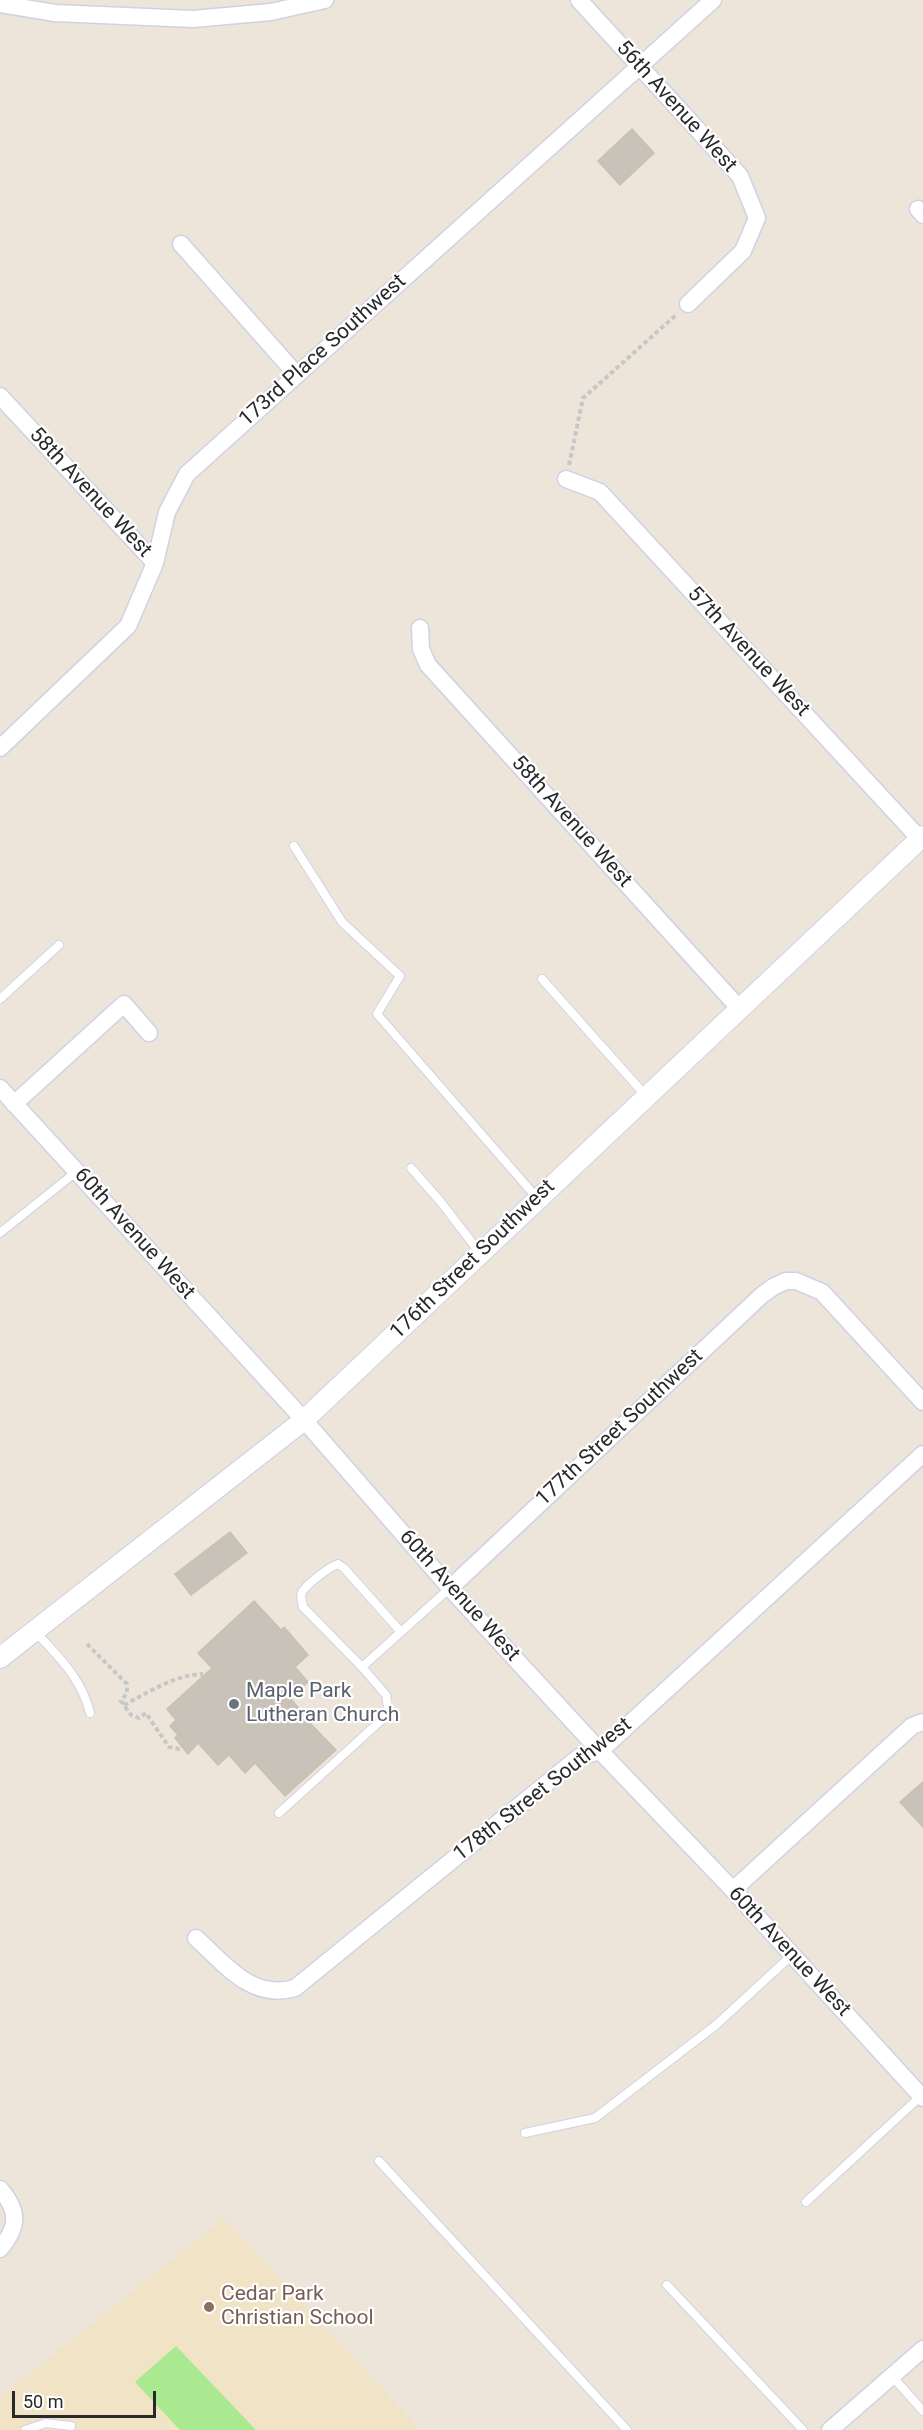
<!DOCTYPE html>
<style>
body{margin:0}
#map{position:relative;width:923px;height:2430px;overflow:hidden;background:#ede5d9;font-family:Roboto,sans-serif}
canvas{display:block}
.scale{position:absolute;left:12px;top:2391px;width:144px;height:27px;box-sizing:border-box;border:3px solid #292929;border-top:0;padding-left:8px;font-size:18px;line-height:21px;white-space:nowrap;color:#292929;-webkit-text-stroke:4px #fff;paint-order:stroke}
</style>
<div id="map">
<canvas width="923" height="2430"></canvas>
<div class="scale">50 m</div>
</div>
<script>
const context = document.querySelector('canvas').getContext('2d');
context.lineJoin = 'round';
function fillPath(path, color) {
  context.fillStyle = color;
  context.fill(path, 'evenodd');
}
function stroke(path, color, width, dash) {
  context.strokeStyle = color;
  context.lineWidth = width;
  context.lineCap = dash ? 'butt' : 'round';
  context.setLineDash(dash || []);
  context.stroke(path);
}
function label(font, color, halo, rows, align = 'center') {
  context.font = font + ' Roboto,sans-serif';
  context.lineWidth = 4.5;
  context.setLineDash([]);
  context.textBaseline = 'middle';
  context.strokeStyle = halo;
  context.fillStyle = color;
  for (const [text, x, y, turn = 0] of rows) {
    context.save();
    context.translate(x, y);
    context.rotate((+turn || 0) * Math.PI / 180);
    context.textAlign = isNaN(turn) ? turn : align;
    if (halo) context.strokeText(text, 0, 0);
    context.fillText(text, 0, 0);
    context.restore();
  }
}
fillPath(new Path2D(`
 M224,2218l197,212h-421v-33z`), '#f1e4c6');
fillPath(new Path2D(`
 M176,2346l80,84h-76l-45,-48z`), '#abe990');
const building = new Path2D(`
 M632,129l22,24 -34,32 -22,-24z
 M230,1532l17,21 -56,42 -16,-21z
 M254,1601l27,29 3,-3 24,28 -13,12 13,15 -18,16 16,19 -1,1 31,32 -51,46 -30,-33 -10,10 -16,-18 -11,10 -20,-22 -10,11 -13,-16 3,-3 -8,-9 6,-6 -9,-11 45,-41 -14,-15z
 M923,1782v45l-23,-25z`);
fillPath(building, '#c8c2b9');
stroke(building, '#c8c1b3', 1.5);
const service = new Path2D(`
 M294,846l48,76 58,54 -23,38 160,184
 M542,979l104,117
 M0,999l59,-54
 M411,1168l29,33 40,52
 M0,1233l76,-61
 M35,1631c24,27 46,46 55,82
 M362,1667l88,-79
 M279,1813l108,-98 1,-8 -2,-12 -24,-28 -59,-60c-1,-6 -3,-10 -1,-15 5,-8 27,-25 36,-28l6,4 57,64
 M525,2133l70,-15 121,-93 76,-70
 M379,2161l248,269
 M806,2202l115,-106
 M667,2285l136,145
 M892,2376l31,35
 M25,2430l21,-7 25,3`);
const minor = new Path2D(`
 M579,0l161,176 17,42 -14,33 -55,53
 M0,4l55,9 138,6 78,-7 54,-12
 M918,209l5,6
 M181,244l115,130
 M0,396l155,167
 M566,479l34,13 320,347
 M420,628l1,21 7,16 311,343
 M0,748l128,-122 27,-63 12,-51 20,-38 526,-474
 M0,1088l304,332 146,168 150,163 133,139 190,208
 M14,1104l110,-100 25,29
 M450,1588l312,-293 11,-8 13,-6h10l26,11 101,110
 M733,1890l179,-164 11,-4
 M196,1938c29,26 56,63 99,50l284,-231 21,-6 323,-297
 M0,2189c19,22 19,37 0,60
 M830,2430l93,-81`);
const tertiary = new Path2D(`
 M0,1658l304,-238 619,-584`);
stroke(service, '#ced2e4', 10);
stroke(minor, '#ced2e4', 19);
stroke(tertiary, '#ced2e4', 22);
stroke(new Path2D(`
 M569,465l14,-67 93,-83
 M87,1644l40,40v9l-6,8 10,14 8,3 7,-5 23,34 11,2
 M124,1705c25,-13 50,-30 79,-31`), '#c7c7c7', 4, [4.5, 3]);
stroke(service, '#fff', 8);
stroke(minor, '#fff', 16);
stroke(tertiary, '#fff', 20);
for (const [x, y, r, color] of [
 [234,1704,6,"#6b7280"],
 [209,2307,6,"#8d6e63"]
]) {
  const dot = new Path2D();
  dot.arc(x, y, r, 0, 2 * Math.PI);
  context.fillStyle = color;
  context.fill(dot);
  stroke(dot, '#fff', 2);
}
label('21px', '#292929', '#fff', [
 ["56th Avenue West",676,107,48],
 ["173rd Place Southwest",323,351,-42],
 ["58th Avenue West",90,493,47],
 ["57th Avenue West",748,652,47],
 ["58th Avenue West",571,822,48],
 ["60th Avenue West",134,1234,48],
 ["176th Street Southwest",473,1260,-44],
 ["177th Street Southwest",620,1428,-43],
 ["60th Avenue West",459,1596,48],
 ["178th Street Southwest",543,1790,-38],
 ["60th Avenue West",789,1952,47]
]);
label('21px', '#5b616d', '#fff', [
 ["Maple Park",246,1692],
 ["Lutheran Church",246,1716]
], 'left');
label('21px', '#785e54', '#fff', [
 ["Cedar Park",221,2295],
 ["Christian School",221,2319]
], 'left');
</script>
